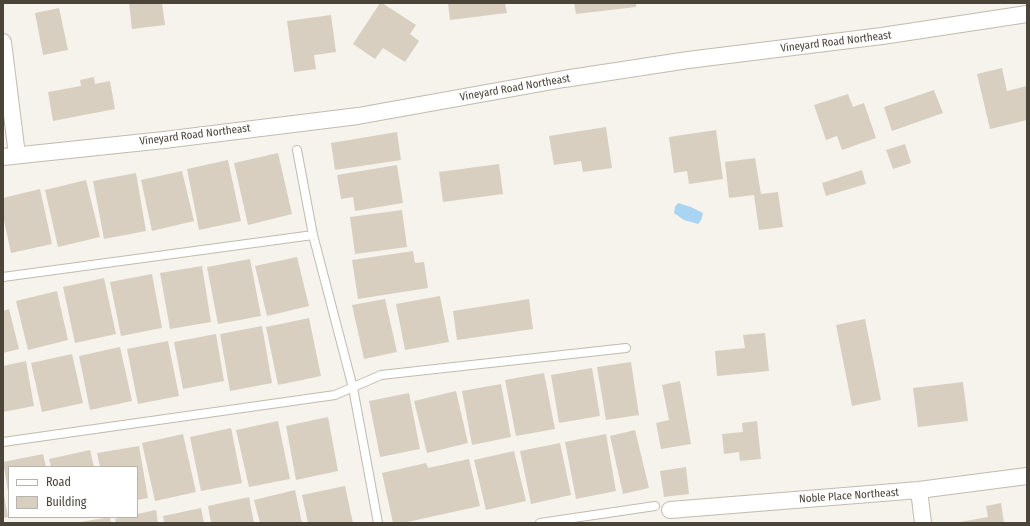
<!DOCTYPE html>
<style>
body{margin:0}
#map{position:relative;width:1030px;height:526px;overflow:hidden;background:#f6f3ec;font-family:"Fira Sans Condensed",sans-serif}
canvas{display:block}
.frame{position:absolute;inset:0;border:4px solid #4b4439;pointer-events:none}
.legend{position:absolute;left:8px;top:466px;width:130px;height:52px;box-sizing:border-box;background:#fff;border:1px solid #b7b4b0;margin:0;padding:5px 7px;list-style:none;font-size:12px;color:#4b4439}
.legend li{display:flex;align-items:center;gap:8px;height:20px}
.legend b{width:20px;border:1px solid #b7b4b0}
</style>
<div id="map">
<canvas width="1030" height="526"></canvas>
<div class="frame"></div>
<ul class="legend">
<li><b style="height:5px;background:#fff"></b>Road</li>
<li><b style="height:11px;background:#d8cfc1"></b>Building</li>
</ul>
</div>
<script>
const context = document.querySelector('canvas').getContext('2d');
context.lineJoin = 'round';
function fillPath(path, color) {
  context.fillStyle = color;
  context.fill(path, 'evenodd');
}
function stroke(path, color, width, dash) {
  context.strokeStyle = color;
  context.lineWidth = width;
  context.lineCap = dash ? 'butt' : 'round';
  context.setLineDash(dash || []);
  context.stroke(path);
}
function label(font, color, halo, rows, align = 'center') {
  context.font = font + ' "Fira Sans Condensed",sans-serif';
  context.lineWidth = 3.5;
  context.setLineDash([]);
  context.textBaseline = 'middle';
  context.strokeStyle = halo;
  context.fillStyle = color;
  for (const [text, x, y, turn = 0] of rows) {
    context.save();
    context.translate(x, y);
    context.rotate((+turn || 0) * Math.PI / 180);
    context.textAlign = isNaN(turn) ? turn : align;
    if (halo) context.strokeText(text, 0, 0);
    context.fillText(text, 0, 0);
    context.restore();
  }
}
fillPath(new Path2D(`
 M678,203l13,4 12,6c-1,5 -2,8 -5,11l-14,-4 -10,-7 1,-6z`), '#a9d4f2');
fillPath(new Path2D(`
 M129,3h33l3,22 -33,4z
 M380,3h2l34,22 -6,9 9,7 -14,21 -22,-14 -8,11 -22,-15z
 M448,3h57l2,10 -57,7z
 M574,3h62v4l-60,7z
 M59,8l9,42 -25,5 -8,-42z
 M331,15l5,37 -22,3 2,14 -22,3 -7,-51z
 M1002,68l5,23 20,-5v34l-37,9 -13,-55z
 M94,77l1,7 15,-3 5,28 -62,12 -5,-29 33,-6 -1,-6z
 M934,90l9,23 -51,18 -8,-24z
 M848,94l5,13 11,-4 12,35 -34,12 -5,-14 -11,4 -12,-35z
 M606,127l6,41 -29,4 -2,-11 -27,4 -5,-29z
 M716,130l7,49 -34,5 -2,-13 -13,2 -5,-36z
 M397,132l4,28 -66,10 -4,-27z
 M905,144l6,19 -18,6 -7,-19z
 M278,153l14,61 -44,11 -14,-62z
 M755,158l6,36 17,-2 5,35 -24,3 -5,-35 -25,3 -4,-36z
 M228,160l13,61 -42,9 -12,-61z
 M499,164l4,30 -60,8 -4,-30z
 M397,165l6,38 -48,8 -2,-14 -12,2 -4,-24z
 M862,170l4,14 -40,12 -4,-13z
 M182,171l12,50 -42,10 -11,-51z
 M136,173l10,58 -42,8 -11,-58z
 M86,180l14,57 -42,10 -13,-57z
 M40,189l12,55 -41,9 -8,-37v-18z
 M402,210l5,37 -52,7 -5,-37z
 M413,251l2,12 9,-1 4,26 -70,11 -6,-39z
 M297,257l12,49 -42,10 -12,-50z
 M250,259l11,57 -43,8 -11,-57z
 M202,266l9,56 -41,7 -10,-56z
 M152,274l10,54 -41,8 -11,-54z
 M104,278l12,56 -41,9 -12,-56z
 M57,291l11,49 -40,10 -12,-49z
 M440,296l9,46 -44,8 -9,-46z
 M385,299l12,53 -33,7 -12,-54z
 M529,299l4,30 -76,11 -4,-29z
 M9,309l10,40 -16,4v-42z
 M309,318l12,58 -43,9 -12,-58z
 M865,319l16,81 -29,6 -16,-81z
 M262,326l10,57 -42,8 -10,-57z
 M765,333l4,38 -52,5 -2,-25 30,-3 -2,-13z
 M216,334l8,47 -41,8 -9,-47z
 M168,341l11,55 -41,8 -11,-55z
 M120,347l12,54 -42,9 -11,-54z
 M72,354l11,49 -41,9 -11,-49z
 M26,361l8,45 -31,6v-46z
 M631,362l8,53 -33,5 -9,-53z
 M592,368l8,48 -41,7 -8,-48z
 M544,373l11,56 -39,7 -11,-56z
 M680,381l11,63 -30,5 -5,-26 13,-3 -7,-35z
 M963,382l5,39 -50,6 -5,-39z
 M501,384l10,53 -39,8 -10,-54z
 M456,391l12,52 -41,10 -13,-52z
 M409,393l11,56 -40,8 -11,-56z
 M328,417l10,54 -42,9 -10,-54z
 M278,421l12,58 -41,8 -13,-57z
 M757,421l4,38 -21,2 -1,-9 -15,2 -2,-20 21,-2 -1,-9z
 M231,428l11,55 -41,8 -11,-54z
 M635,430l14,58 -26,6 -13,-58z
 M183,434l13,58 -41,9 -13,-58z
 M606,434l10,57 -40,8 -11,-57z
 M560,443l11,52 -40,9 -11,-53z
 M139,446l9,52 -11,2v-33h-37l-3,-14z
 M90,450l4,17h-43l-2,-8z
 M514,451l12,50 -40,9 -12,-50z
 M43,454l3,13h-37l-1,24 -5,-29z
 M469,459l11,47 -77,17h-10l-11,-50 44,-10 2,5z
 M686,467l3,27 -25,3 -4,-26z
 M345,486l8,37h-45l-6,-28z
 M295,490l7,33h-42l-6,-23z
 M4,495l4,22 -5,1v-22z
 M249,497l5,26h-43l-3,-17z
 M1001,503l3,20h-44v-1l28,-5 -2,-11z
 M201,508l3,15h-40l-1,-7z
 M156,510l2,13h-42l-1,-4 7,-2h15v-3z
 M110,517l1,6h-30v-1z`), '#d8cfc1');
const lane = new Path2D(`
 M297,150l16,85
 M3,277l310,-42 40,153 25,135
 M3,442l332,-47 46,-20 245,-27
 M540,523l115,-17`);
const street = new Path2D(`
 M3,42l14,113
 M3,157l161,-17 194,-24 206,-37 124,-19 194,-24 145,-22
 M919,490l4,33
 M670,510l249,-20 108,-14`);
stroke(lane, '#c2bbae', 10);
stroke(street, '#c2bbae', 18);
stroke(lane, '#fff', 8);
stroke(street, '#fff', 16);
label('11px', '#4b4439', '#fff', [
 ["Vineyard Road Northeast",836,42,-7],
 ["Vineyard Road Northeast",515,88,-10],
 ["Vineyard Road Northeast",195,135,-7],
 ["Noble Place Northeast",849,496,-4]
]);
</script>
